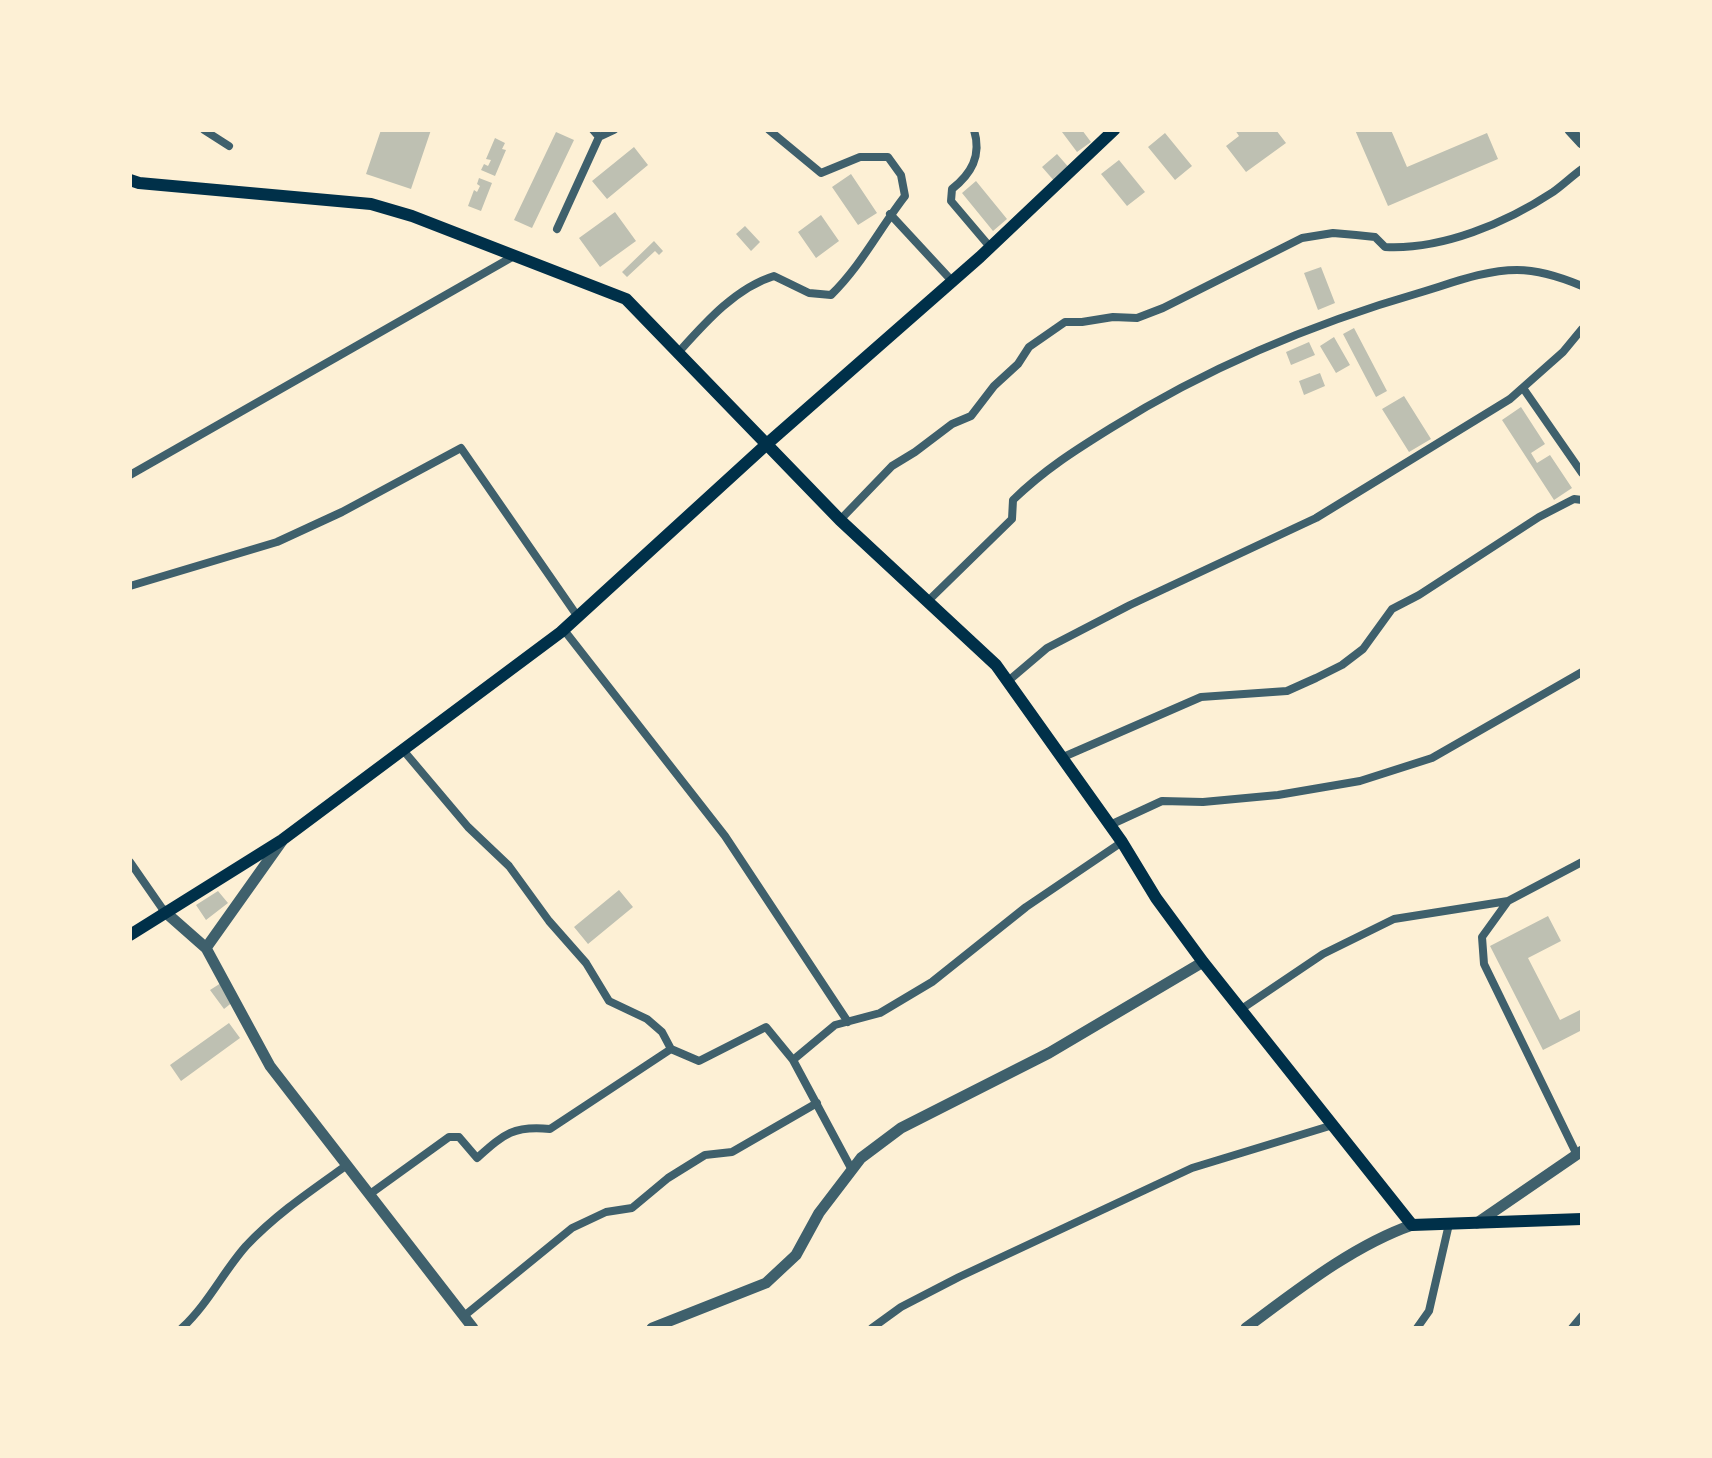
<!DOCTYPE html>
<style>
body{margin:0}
#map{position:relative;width:1712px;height:1458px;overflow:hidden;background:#fdf0d5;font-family:"Noto Sans",sans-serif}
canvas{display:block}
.frame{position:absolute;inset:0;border:132px solid #fdf0d5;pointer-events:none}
</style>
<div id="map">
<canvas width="1712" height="1458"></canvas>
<div class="frame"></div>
</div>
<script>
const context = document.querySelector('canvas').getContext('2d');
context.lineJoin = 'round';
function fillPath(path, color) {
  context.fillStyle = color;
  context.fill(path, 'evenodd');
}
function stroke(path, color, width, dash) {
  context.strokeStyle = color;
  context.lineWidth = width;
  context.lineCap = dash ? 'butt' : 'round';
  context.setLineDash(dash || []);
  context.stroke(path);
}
fillPath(new Path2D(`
 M381,130h50l-20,59 -45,-15z
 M1065,130h17l9,12 -14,10 -15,-20z
 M1235,130h41l10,13 -40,29 -20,-26 13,-10z
 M1355,130h36l16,37 80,-34 11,26 -110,47z
 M556,132l18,8 -42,88 -18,-8z
 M1165,133l27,33 -17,14 -27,-33z
 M495,138l10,5 -3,6 4,1 -11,26 -14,-6 3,-6 4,2 3,-6 -5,-1z
 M634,147l14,18 -41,34 -15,-18z
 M1057,154l14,16 -15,13 -14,-16z
 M1119,160l26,32 -18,14 -26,-32z
 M851,174l26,39 -19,12 -26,-38z
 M479,178l13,5 -11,28 -13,-5 6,-16 3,2 3,-6 -3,-2z
 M976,181l31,38 -14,12 -31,-38z
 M615,212l21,29 -36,26 -21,-29z
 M821,215l18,26 -23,17 -18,-26z
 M745,226l15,16 -9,9 -15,-17z
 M654,241l9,10 -4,4 -4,-4 -28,26 -5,-5z
 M1321,267l14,36 -17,7 -14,-37z
 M1354,328l33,63 -11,6 -33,-63z
 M1334,337l16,28 -14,8 -16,-27z
 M1309,342l6,13 -24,10 -5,-13z
 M1320,373l5,13 -21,9 -5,-14z
 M1404,396l27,43 -22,13 -27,-43z
 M1521,407l24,37 -14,9 6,10 13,-8 22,33 -18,12 -52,-80z
 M619,890l14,17 -45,37 -14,-17z
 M218,891l10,12 -22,17 -10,-15z
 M1548,916l13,25 -33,17 32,62 22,-11v21l-39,20 -53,-104z
 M221,983l13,18 -10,8 -14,-19z
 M229,1023l11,15 -59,43 -11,-16z`), '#bec0b2');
stroke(new Path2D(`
 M204,130l25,16
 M974,130c8,26 -3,44 -22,59l-1,12 39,46
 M599,137l15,-7
 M890,214l62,67
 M557,229l42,-92 -6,-7
 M677,354c27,-30 58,-66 97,-78l35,17 22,2c30,-29 49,-67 74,-99l-4,-21 -13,-18h-28l-39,16 -52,-43
 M1523,388l59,85
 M130,475l384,-219
 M840,520l52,-54 23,-14 37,-28 19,-8 23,-30 24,-22 11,-17 36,-25h17l31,-5 24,1 26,-10 139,-70 31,-5 23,2 19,2 10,10c57,3 121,-24 168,-55 10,-7 19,-16 29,-23
 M130,586l147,-44 65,-30 119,-64 117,169
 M928,601l84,-82 1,-19c31,-30 61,-49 98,-72 96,-60 203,-105 311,-136 30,-9 63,-22 95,-22 21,0 46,8 65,16
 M564,630l161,206 123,186
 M1007,682l40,-34 83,-43 186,-87 194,-119 53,-47 19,-23
 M403,750l65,77 41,39 40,55 37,42 23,38 38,18 15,13 9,17
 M1061,758l140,-61 86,-6 29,-13 26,-13 21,-16 29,-40 27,-14 120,-78 35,-18 8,1
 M1110,825l52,-24 41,1 75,-7 82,-14 72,-23 150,-86
 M130,862l34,49
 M1508,901l-26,36 2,27 92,189
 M1240,1010l83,-56 71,-35 114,-18 74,-39
 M852,1170l-59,-110 42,-35 45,-12 52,-31 94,-75 96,-65
 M370,1194l79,-57h10l18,21c26,-23 36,-33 73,-29l121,-80 28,12 67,-34 27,33
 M464,1316l108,-88 34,-16 26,-4 36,-30 37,-23 27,-3 85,-49
 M182,1328c26,-24 41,-56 64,-82 30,-32 66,-56 101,-81
 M872,1328l29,-21 58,-30 233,-109 141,-43
 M1417,1328l12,-17 20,-87
 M1572,1328l10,-12`), '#3f606c', 8);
stroke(new Path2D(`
 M1570,130l12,13
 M164,911l42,37 64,118 203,262
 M206,948l76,-107
 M1477,1223l105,-72
 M652,1328l114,-45 30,-28 23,-42 42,-55 40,-30 148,-75 154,-91
 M1246,1328c50,-37 106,-82 166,-103`), '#3f606c', 11);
stroke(new Path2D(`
 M130,180l9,3 232,21 41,12 214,83 214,221 156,145 126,177 34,56 47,64 209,263 170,-6
 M130,935l152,-95 279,-208 207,-189 212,-186 134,-127`), '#003049', 12);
</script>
